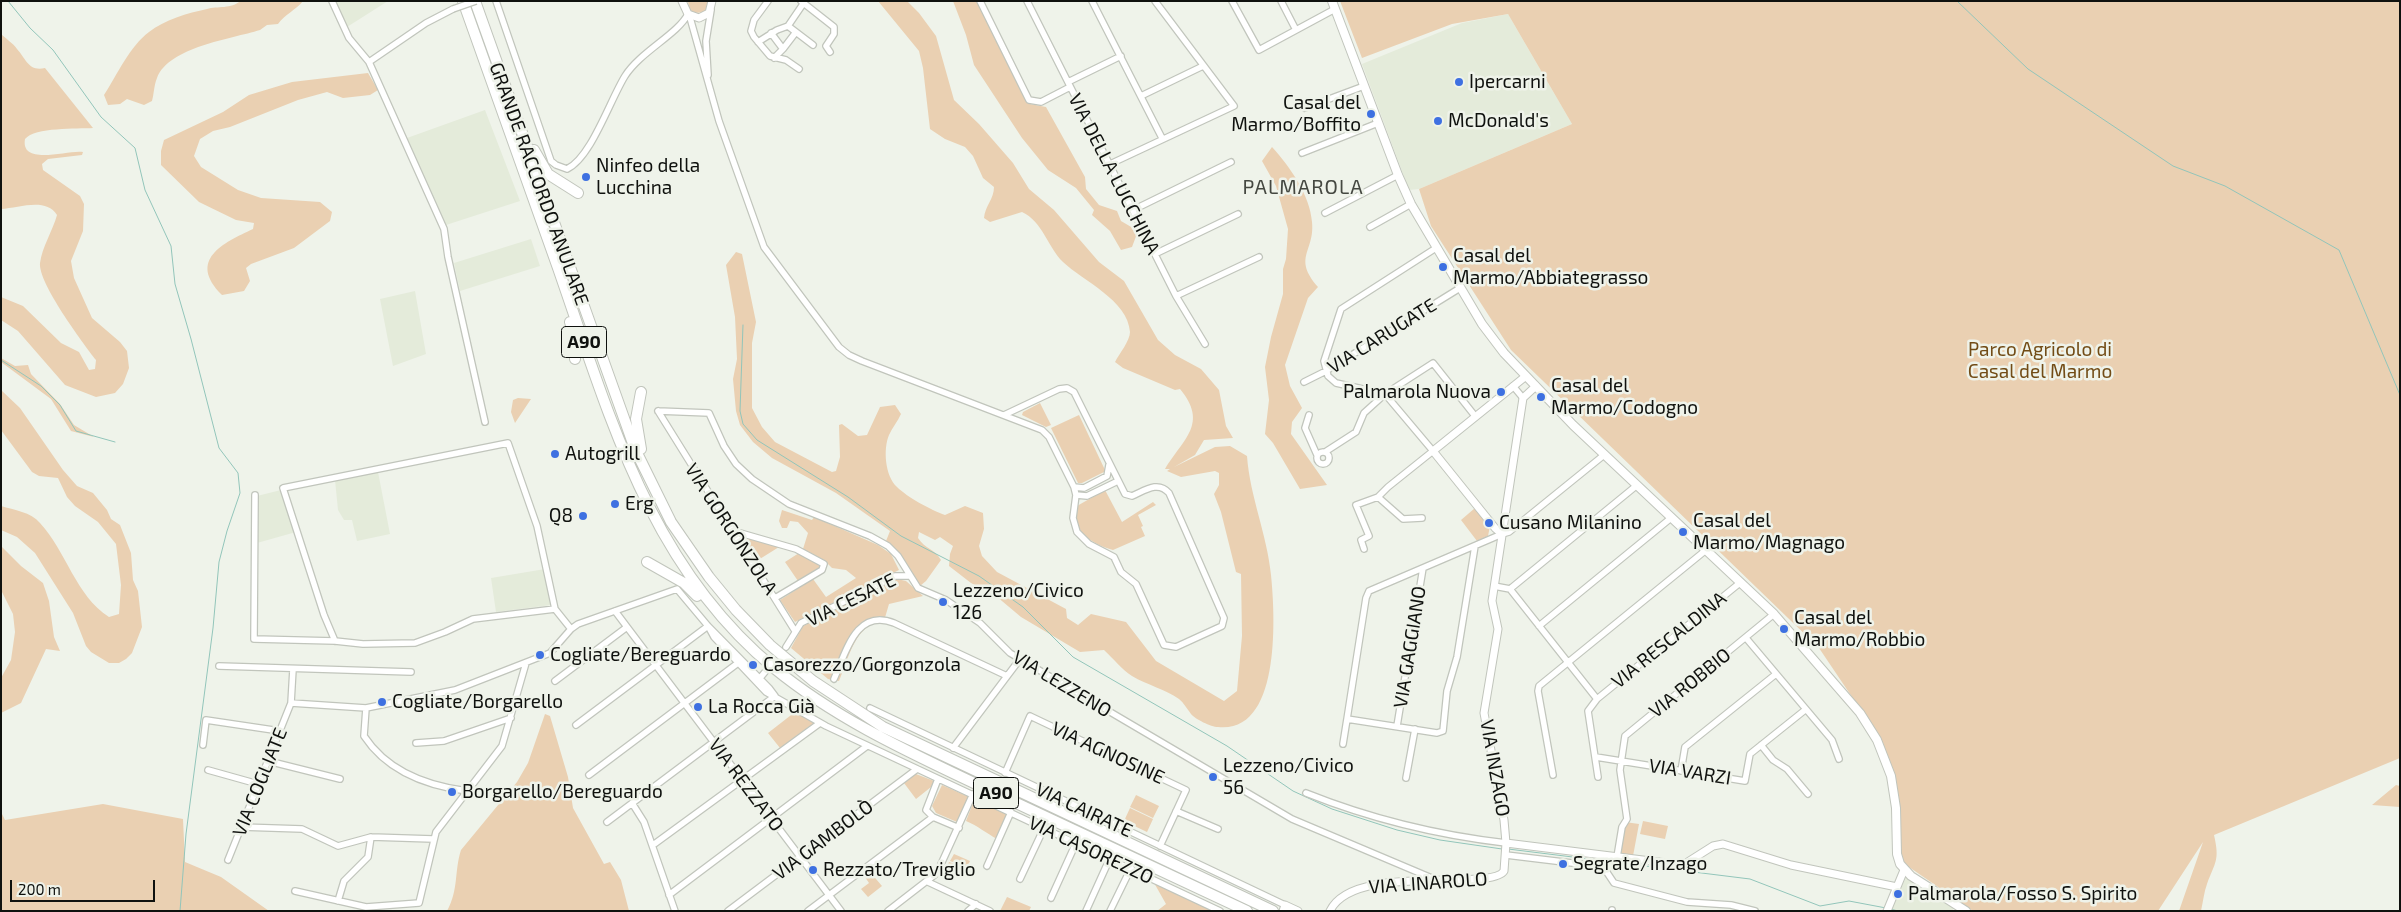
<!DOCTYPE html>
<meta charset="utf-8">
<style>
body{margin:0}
#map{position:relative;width:2401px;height:912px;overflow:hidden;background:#eff3ea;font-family:"Exo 2",sans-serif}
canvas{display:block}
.frame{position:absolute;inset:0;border:2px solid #0f110e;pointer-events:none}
.scale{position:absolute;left:10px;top:880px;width:145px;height:22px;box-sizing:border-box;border:2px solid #0f110e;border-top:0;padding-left:6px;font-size:15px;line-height:18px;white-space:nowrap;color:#0f110e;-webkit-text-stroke:4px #eff3ea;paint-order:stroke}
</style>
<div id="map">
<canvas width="2401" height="912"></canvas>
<div class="frame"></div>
<div class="scale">200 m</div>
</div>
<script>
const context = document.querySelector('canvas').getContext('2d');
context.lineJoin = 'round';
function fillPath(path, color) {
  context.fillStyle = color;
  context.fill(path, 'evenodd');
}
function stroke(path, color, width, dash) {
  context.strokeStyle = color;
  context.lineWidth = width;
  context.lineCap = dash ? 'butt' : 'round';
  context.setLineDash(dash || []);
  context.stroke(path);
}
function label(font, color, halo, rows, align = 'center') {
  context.font = font + ' "Exo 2",sans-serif';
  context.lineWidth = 5;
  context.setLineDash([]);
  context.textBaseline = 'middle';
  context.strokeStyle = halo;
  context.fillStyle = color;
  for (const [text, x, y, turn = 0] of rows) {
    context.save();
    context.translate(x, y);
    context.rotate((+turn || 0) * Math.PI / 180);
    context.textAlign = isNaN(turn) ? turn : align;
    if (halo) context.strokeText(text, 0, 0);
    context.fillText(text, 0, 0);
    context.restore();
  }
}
fillPath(new Path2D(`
 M335,1h53l-41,26z
 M1508,14l64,110 -153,65 -10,1 -47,-126 100,-41z
 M485,110l35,91 -74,24 -39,-87z
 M531,239l9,27 -80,25 -6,-28z
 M415,291l11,63 -33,12 -13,-67z
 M378,472l12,62 -33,7 -5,-21h-8l-6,-10 -3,-30z
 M281,490l15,42 -39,11v-47z
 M545,569l6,36 -55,7 -5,-34z
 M1906,877l48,30 -2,4h-61z`), '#e4ebda');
fillPath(new Path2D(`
 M240,1h63c-7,9 -18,13 -25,23l-11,1 -7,5c-29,9 -91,17 -103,48 -3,7 -3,16 -5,23l-8,4 -17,-6 -7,5 -12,1 -4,-10c13,-20 26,-49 45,-63 15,-12 39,-19 58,-23 10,-3 25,0 33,-8z
 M688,1h21l-4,11 -10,1 -6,-4z
 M878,1h29l12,12 17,23 18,64 25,24 34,39 16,26 25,21 45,52 25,19 34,59 17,15 26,14 18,21 7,36 7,12 -29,2 -9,15 -21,12 41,-20 15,-1 17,10c3,41 20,78 24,119 4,39 11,159 -53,152 -7,0 -23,-8 -27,-13 -4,-5 -7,-11 -12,-15 -14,-10 -32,-14 -47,-23 -11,-7 -18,-17 -28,-26l-24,2 -59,-35 -25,-21 -25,-13 -22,-17 1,-12 3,-8 -13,-9 -5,3 -16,-8 -1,6c7,11 16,10 23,22l-15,21 -6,5 -28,-39 -6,-6 4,-10 -54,-38 -64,-35 -19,-16 -13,-17 -4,-14 -3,-32 4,-20 -2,-42 -9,-52 10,-13 6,2 14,68 -4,21v65l10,19 13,15 57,30 4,-1 4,-14 -1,-32 3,-1 16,12 9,-1 13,-28 15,-2 6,9c-3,7 -9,14 -12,21 -6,14 -4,41 8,52 10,10 34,23 48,28l20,-9 18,7 1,16 -5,17 3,10 15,16 69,37 1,9 11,7 13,-11 35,8 30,39 68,40 13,-10 5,-55 -1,-62 -5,-2 -15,-60 -7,-18 5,-9v-12l-4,-2 -34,6 -14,-6 3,-2h-5c18,-30 44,-45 15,-80l-5,1 -52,-22 -8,-6c4,-8 15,-21 15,-30 -2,-32 -47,-51 -67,-70 -16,-16 -20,-40 -41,-50l-32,10 -6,-4c1,-12 10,-19 10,-31l-11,-9 -10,-22 -8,-9 -20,-8 -15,-10 -7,-61 -4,-17z
 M953,1h24l49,98 4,5 16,3 39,70 1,12 13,16 18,6 4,10 17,10 -6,16 -11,3 -11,-19 -18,-16 2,-5 -18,-22 -28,-18 -26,-32 -48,-73 -8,-30z
 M1340,1h1060v757l-186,77c6,26 1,27 -7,49 -3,8 -4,18 -6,27h-22l24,-69 -45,69h-185l-64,-44 -7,-5 -6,-75 -13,-44 -64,-95 -308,-298 -80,-124 -12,-37 153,-65 -64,-110 -56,10 -90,34z
 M1,34c5,5 12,9 16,15 9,10 12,23 28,19l48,60c-16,1 -58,-1 -68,11 -5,28 45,10 58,13l-1,3 -34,4 -6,5 1,6 37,26 4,8 -1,27 -12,30 3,17 18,40 28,24 7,9 2,17 -6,16 -8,9 -19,4 -31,-12 -47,-54 -17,-11v-23l22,9 38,37 18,9 10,18 6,-1 1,-9c-13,-17 -58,-77 -56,-97 2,-16 13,-33 17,-48 -11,-18 -38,-7 -56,-6z
 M368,73l10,17 -8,5 -27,3 -16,-6 -29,8 -68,27 -17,4 -13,8 -6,17 7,11 37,23 23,8 59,4 12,10 -2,9 -36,27 -43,16 -5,4 4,13 -6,10 -22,4c-35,-35 1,-52 31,-66l1,-6 -18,-3 -37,-18 -38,-37v-14l3,-11 59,-28 26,-17 43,-13z
 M1272,147c18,20 38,48 40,75 3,30 -20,35 6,65l-10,11 -23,67 5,21 12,22 -10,14 -1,12 36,51 -27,4 -27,-46 -8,-9 4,-34 -4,-33 6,-30 12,-43v-25l3,-10 2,-30 -12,-43 -14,-25z
 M1,358l14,8 13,-1 3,9 29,30 14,21 20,12 -23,-6 -20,-32 -50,-37z
 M1,390l19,18 43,62 14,16 16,7 14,17 4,9 9,6 11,28 2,27 5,11 4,36 -10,26 -6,6 -7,4h-10l-18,-11 -5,-6 -13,-33 -38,-60 -18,-16 -16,-7v-24c13,4 30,6 39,17 26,28 36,73 69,94l10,-3 2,-29 -5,-41 -18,-22 -23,-16 -8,-9 -9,-19 -19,-2 -7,-4 -31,-42z
 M518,398l13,1 -16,24 -4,-11 2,-12z
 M1040,403l11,22 -5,2 -24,-12 1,-3z
 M1079,415l26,55 -1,2 -22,11h-4l-27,-55z
 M1105,490l17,32 31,-20 3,3 -18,10 5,11 -2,1 4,9 -32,14c-21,-6 -42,-18 -36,-44z
 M1475,508l15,18 -2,10 -11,5 -16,-21z
 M782,510l30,10 2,-3 64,28 13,9 8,16 -104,52 -15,-22 33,-21 13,18 30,-19 -10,-8 -14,-2 -8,-8 -21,-11 5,-16 -10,-11 -8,-1 -3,7h-5l-3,-7z
 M736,534l43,13 -24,15z
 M1,546l20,20 22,17 6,18 5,36 6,14 -14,-2 -25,54 -20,10v-35l10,-18 4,-28 -2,-18 -12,-24z
 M799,553l23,14 -24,14 -13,-19z
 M897,579l9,2 17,15 -34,8 -5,17c-29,2 -35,37 -45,60l-11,-2 -37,-31 12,-22z
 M795,712l19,11 -34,25 -12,-15z
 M545,714l5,2 18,61 5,31 31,56 6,-2 11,18 8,31h-182c12,-22 7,-39 14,-61l56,-68 11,-19z
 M916,774l18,7 -3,6 -15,12 -12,-16z
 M942,785l27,12 -12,25 -21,-9 -4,-7z
 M2396,785l4,1v21l-28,-2z
 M1136,795l23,11 -6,12 -23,-11z
 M978,801l30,13 -11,25c-11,-6 -19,-13 -31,-18l7,-18z
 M103,804l80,15 2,43 36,15 48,34h-268v-99l4,8z
 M1130,808l23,11 -6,13 -23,-11z
 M1643,821l25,5 -3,13 -25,-5z
 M1625,822l14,2 -6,32 -13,-2z
 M954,854l16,7 -3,6 -17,-6z
 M949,862l18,6 -3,6 -18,-5z
 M870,872l12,14 -14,11 -7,-8 8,-6 -4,-6z
 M1153,881l62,30h-58l9,-7z
 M1007,897l24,10 -2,4h-29z`), '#ead0b2');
stroke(new Path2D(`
 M8,1l22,27 23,22 48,67 34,31 10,42 26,56 4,38 16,55 28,109 19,25 2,20 -13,38 -8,31 -6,66 -27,206 -6,77
 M1957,1l71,68 145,97 52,20 114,64 61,145
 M743,325l-3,86 3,13 14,16 91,57 53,39 78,40 44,31 50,50 154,89 66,45 39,18 65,21 43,10 62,9
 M1,360l40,26 19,19 16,26 39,11
 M1508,849l242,30 70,27 29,-5 37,7
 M1890,909l8,2`), '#92c5ba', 1);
const minor = new Path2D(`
 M332,1l17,37 20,24
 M496,1l55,160 5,4 11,4c24,-11 43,-69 58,-93 15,-24 53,-42 63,-62
 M768,1l-14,19 -3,11 3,6 16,19 16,4 13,9
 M801,1l33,26v7l-8,12 4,6
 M980,1l49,99 12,2 29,-15
 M1027,1l149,295 29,48
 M1092,1l70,137
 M1232,1l27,49 76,-41
 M1281,1l15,29
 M803,4l-15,22 25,19
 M453,9l-27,14 -57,39 75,167 4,28 37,165
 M689,14l30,107 45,126 75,100 10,8 13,6 180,69 7,7 25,50 10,1 23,-12 2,-11
 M771,33l12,16 -9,9
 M758,42l19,-12 11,-4
 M783,49l13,-17
 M708,75l-2,-34 5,-31
 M1068,82l53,-26
 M1141,96l62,-30
 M1305,108l59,-22
 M1302,153l76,-30
 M1108,165l126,-59 -79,-105
 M1133,210l98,-48
 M1325,213l73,-38
 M1370,227l41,-23
 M1155,254l83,-40
 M1176,296l83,-39
 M1304,382l22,-11 134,-83
 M1513,386l10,12
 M658,411l51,2 15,33 12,18 16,15 37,25 81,32 18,10 10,10 20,32 28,12 34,23 30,30 282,166 142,60
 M658,411l137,220
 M1004,415l55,-26 8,-1 7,4 51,102 7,2c12,-5 26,-16 37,-3l55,125 -2,8 -46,21 -12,-2 -28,-61 -15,-12 -7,-15 -25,-13 -12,-12 -4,-14 3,-23 -2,-8
 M1309,415l-4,13 12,27
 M1317 458a6 6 0 1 1 12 0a6 6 0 1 1-12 0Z
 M1325,452l31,-20 8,-19 21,-19 48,-31 42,53
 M255,495l-1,144 81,2 28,3 52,-1 30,-11 28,-13 82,-10
 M1076,495l11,1 31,-15
 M1378,497l25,22 19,-1
 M730,530l66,19 28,15 -2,6 -47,28
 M1475,546l-18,111 -10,34 -4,40 -6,2 -90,-14 19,-121 3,-7 133,-57 7,-2 95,-77
 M1364,549l-3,-9 8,-4 -13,-31 22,-8 10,-10 45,-36 -48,-57 -49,-11 -8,-7 -4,-15 17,-52 95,-61
 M1494,586l16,3 87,110 -9,12 10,66
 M1510,589l126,-103
 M615,611l226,300
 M708,626l6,11 52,55 60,34 394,185
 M1539,626l132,-108
 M1746,638l86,102 7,19
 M335,641l-11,-26 -41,-127 225,-45 29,83 18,83 16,20
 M786,647l15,-24 94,-47h15
 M219,666l192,6
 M760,678l5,-6
 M834,679c12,-27 22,-71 60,-56l113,53
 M555,681l72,-54
 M1597,699l144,-117
 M291,703l75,5 89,-18 95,-37 21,-24 7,-5 99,-35 31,37 61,62 6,8
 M366,708l-2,28c23,35 64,50 103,55
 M870,708l415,197
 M576,725l132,-99
 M1397,726l26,-158
 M416,743l28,-2 67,-23
 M1343,744l4,-25
 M203,745l3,-25 74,11
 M1761,745l12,15 14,9 21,25
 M953,748l67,-89
 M1596,757l149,24 5,-27 55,-44
 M268,761l72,18
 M208,770l50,14
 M1681,771l4,-24 91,-73
 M1005,773l25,-57 156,74 -26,56
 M589,775l149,-112
 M1553,775l-15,-84 1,-5 167,-136
 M1406,778l9,-49
 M938,779l-12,31 7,7 26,11
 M1306,793c65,26 131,42 200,50
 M632,803l12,19 31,89
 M1176,811l42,18
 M607,822l168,-126
 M241,827l61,2 36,17 33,-9 62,2
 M653,845l167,-122
 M1506,855l91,11 9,5 8,12 73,19 44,3 24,6
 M1617,857l5,-30 5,-8 -7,-49 5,-34 149,-122
 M228,860l63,-157 2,-34
 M987,866l24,-54
 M1020,879l24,-51
 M928,882l62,29
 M295,891l71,16 53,-4 17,-71 66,-86 24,-83
 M669,895l198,-149
 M1051,898l25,-55
 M338,901l6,-20 24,-24 3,-20
 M1612,910v1
 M728,911l189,-142
 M808,911l125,-94
 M888,911l49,-38 36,-79
 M968,911l8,-7
 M1086,911l24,-53
 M1110,911l21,-43`);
const tertiary = new Path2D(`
 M682,1l6,13 11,4 10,-5 3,-12
 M1502,534l-7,-6 -62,-77 93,-75
 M1506,843l177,22 30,-19 10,-2 68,21 106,22
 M1283,911l2,-6 13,6
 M1330,911c23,-49 161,-19 174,-40l2,-28 -2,-23 -20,-107 14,-84 -6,-28 31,-203 13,-12
 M1887,911l17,-41`);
const secondary = new Path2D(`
 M1332,1l66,174 13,29 71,120 22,29 69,72 201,189 86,99 17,27 14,36 5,32 1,46 3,10 11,12 55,35`);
const motorway = new Path2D(`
 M463,1c32,89 63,178 95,267 51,146 91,297 216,400 67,55 146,89 223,126 83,39 167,78 250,117
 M475,1l160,448 36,73 38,55 27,33 34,35 43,36 70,46 390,184
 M534,150l14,24 30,19
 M570,322l5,18v19
 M641,449l-5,-30 5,-27
 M647,562l37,21 13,13`);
stroke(minor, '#c1c5bc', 8);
stroke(tertiary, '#c1c5bc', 9);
stroke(secondary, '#c1c5bc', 10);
stroke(motorway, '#c1c5bc', 12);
stroke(minor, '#fff', 5.5);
stroke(tertiary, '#fff', 7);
stroke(secondary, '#fff', 8);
stroke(motorway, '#fff', 10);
const minorBridge = new Path2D(`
 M453,9l23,-8`);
stroke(minorBridge, '#c1c5bc', 8, []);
stroke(minorBridge, '#fff', 5.5);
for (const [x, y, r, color] of [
 [1459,82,5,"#3e70e1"],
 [1371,114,5,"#3e70e1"],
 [1438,121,5,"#3e70e1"],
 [586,177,5,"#3e70e1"],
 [1443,267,5,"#3e70e1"],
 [1501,392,5,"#3e70e1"],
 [1541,397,5,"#3e70e1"],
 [555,454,5,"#3e70e1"],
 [615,504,5,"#3e70e1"],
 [583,516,5,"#3e70e1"],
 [1489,523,5,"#3e70e1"],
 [1683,532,5,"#3e70e1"],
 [943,602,5,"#3e70e1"],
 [1784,629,5,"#3e70e1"],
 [540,655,5,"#3e70e1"],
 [753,665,5,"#3e70e1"],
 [382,702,5,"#3e70e1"],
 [698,707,5,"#3e70e1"],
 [1213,777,5,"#3e70e1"],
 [452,792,5,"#3e70e1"],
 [1563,864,5,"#3e70e1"],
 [813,870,5,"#3e70e1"],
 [1898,894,5,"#3e70e1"]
]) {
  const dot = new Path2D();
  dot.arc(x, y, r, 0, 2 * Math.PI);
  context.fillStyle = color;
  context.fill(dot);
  stroke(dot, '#eff3ea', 2);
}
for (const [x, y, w] of [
 [584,342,45],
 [996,793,45]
]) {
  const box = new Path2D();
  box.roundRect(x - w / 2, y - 15.5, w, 31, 4);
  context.fillStyle = '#eff3ea';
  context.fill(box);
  stroke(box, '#0f110e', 1);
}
label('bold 18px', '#0f110e', null, [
 ["A90",584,342],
 ["A90",996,793]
]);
label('19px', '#0f110e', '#eff3ea', [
 ["Ipercarni",1469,82],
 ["Casal del",1361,103,"right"],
 ["Marmo/Boffito",1361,125,"right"],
 ["McDonald's",1448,121],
 ["Ninfeo della",596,166],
 ["Lucchina",596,188],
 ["Casal del",1453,256],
 ["Marmo/Abbiategrasso",1453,278],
 ["Casal del",1551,386],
 ["Marmo/Codogno",1551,408],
 ["Palmarola Nuova",1491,392,"right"],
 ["Autogrill",565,454],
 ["Erg",625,504],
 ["Q8",573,516,"right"],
 ["Casal del",1693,521],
 ["Marmo/Magnago",1693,543],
 ["Cusano Milanino",1499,523],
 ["Lezzeno/Civico",953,591],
 ["126",953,613],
 ["Casal del",1794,618],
 ["Marmo/Robbio",1794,640],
 ["Cogliate/Bereguardo",550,655],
 ["Casorezzo/Gorgonzola",763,665],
 ["Cogliate/Borgarello",392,702],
 ["La Rocca Già",708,707],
 ["Lezzeno/Civico",1223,766],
 ["56",1223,788],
 ["Borgarello/Bereguardo",462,792],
 ["Segrate/Inzago",1573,864],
 ["Rezzato/Treviglio",823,870],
 ["Palmarola/Fosso S. Spirito",1908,894]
], 'left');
label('19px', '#0f110e', '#eff3ea', [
 ["VIA DELLA LUCCHINA",1114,174,63],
 ["GRANDE RACCORDO ANULARE",539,184,70],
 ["VIA CARUGATE",1382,336,-32],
 ["VIA GORGONZOLA",731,529,57],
 ["VIA CESATE",851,600,-26],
 ["VIA RESCALDINA",1669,640,-39],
 ["VIA GAGGIANO",1410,647,-81],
 ["VIA ROBBIO",1690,683,-39],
 ["VIA LEZZENO",1062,684,31],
 ["VIA AGNOSINE",1108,753,25],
 ["VIA INZAGO",1495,768,80],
 ["VIA VARZI",1690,772,9],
 ["VIA COGLIATE",260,782,-68],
 ["VIA REZZATO",746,785,53],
 ["VIA CAIRATE",1084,810,25],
 ["VIA GAMBOLÒ",823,840,-37],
 ["VIA CASOREZZO",1091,850,25],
 ["VIA LINAROLO",1428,883,-4]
]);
label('19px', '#724c16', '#eff3ea', [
 ["Parco Agricolo di",2040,350],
 ["Casal del Marmo",2040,372]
]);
context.letterSpacing = '1px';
label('20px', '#454841', '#eff3ea', [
 ["PALMAROLA",1303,187]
]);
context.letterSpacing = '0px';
</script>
